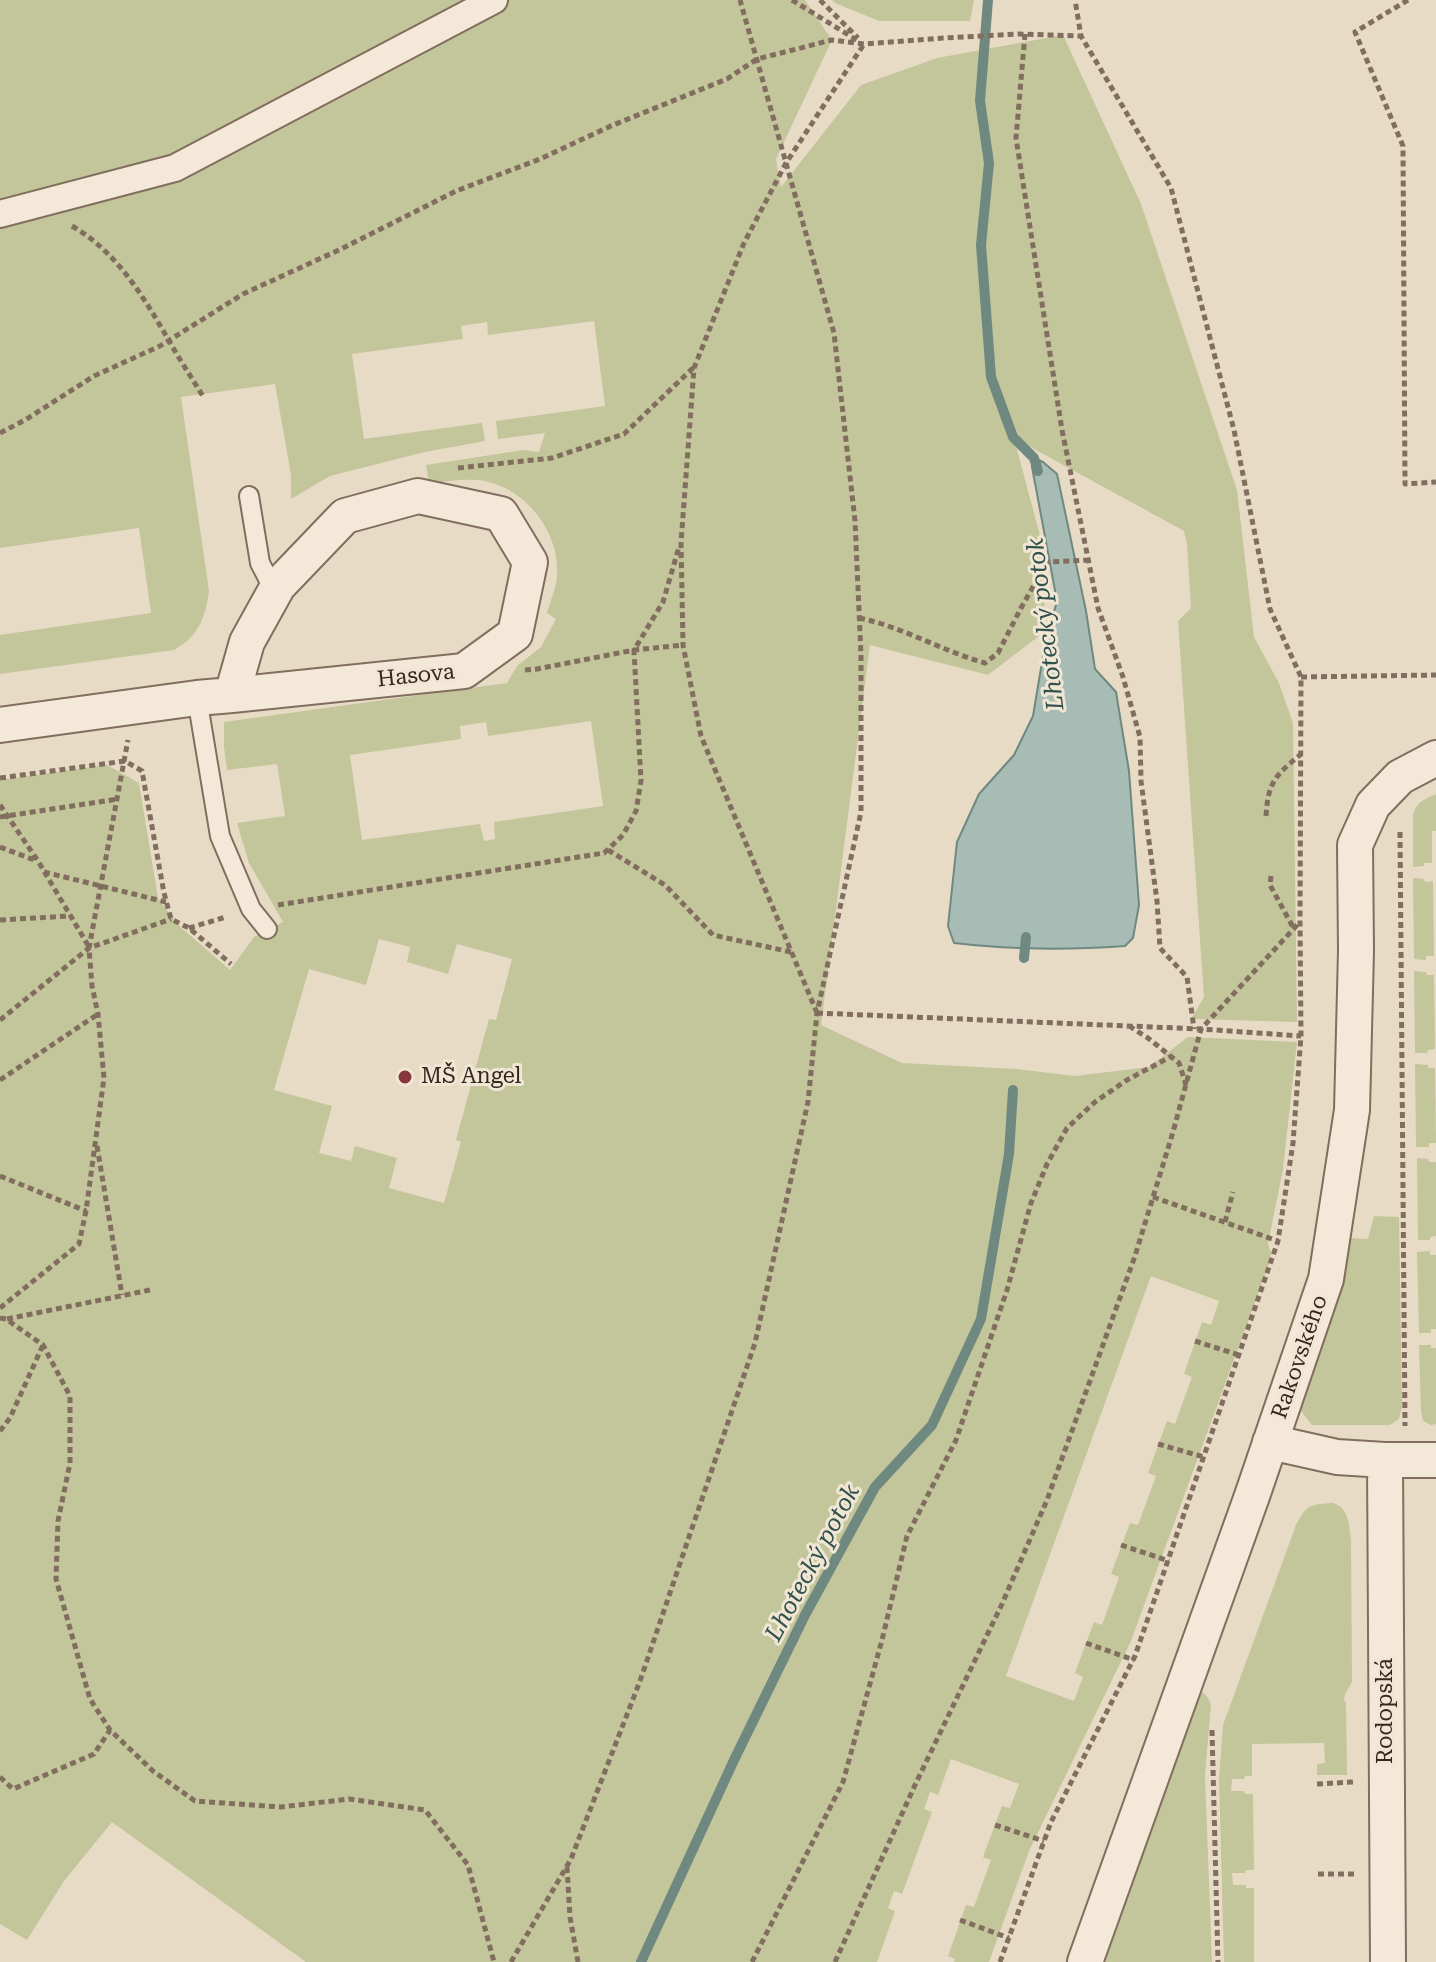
<!DOCTYPE html>
<meta charset="utf-8">
<style>
body{margin:0}
canvas{display:block;background:#e8dbc6}
</style>
<canvas width="1436" height="1962"></canvas>
<script>
const context = document.querySelector('canvas').getContext('2d');
context.lineJoin = 'round';
function fillPath(path, color) {
  context.fillStyle = color;
  context.fill(path, 'evenodd');
}
function stroke(path, color, width, dash) {
  context.strokeStyle = color;
  context.lineWidth = width;
  context.lineCap = dash ? 'butt' : 'round';
  context.setLineDash(dash || []);
  context.stroke(path);
}
function label(font, color, halo, rows, align = 'center') {
  context.font = font + ' "Roboto Serif",serif';
  context.lineWidth = 6;
  context.setLineDash([]);
  context.textBaseline = 'middle';
  context.strokeStyle = halo;
  context.fillStyle = color;
  for (const [text, x, y, turn = 0] of rows) {
    context.save();
    context.translate(x, y);
    context.rotate((+turn || 0) * Math.PI / 180);
    context.textAlign = isNaN(turn) ? turn : align;
    if (halo) context.strokeText(text, 0, 0);
    context.fillText(text, 0, 0);
    context.restore();
  }
}
fillPath(new Path2D(`
 M0,0h805l27,40 -56,119 5,28 80,-102 76,-27 126,-23 78,169 96,286 17,147 25,46 14,40 4,299 -106,-3 13,-22 -26,-376 13,-13 -4,-64 -3,-13 -170,-93 33,124 -4,71 -55,42 -118,-30 -49,380 81,38 114,6 59,7 74,-9 39,-30 109,5 -14,127 -15,75 3,9 -1,8 -139,380 -102,210 -40,111h-35l1,-3 -7,-3 18,-51 8,2 17,-47 -8,-3 19,-51 8,2 9,-24 -68,-25 -13,36 -8,-3 -6,17 8,3 -30,82 -8,-3 -6,17 7,3 -18,51h-571l-194,-140 -48,59 -37,59 -27,-16v-1144l107,-15 32,18 19,115 19,26 53,46 24,-33 29,-15 -34,-59 -12,-40 48,-7 -8,-52 -50,6 -3,-23v-25l283,-39 10,-17 24,-19 15,-28 -9,-6c3,-12 9,-24 10,-36 4,-45 -33,-92 -79,-97 -16,-1 -33,1 -49,4l-3,-19 97,-15 16,2 6,-19 -47,6 -2,-18 109,-15 -11,-85 -106,14 -1,-13 -26,4 2,13 -111,15 12,85 118,-16 3,18 -60,11 -95,24 -39,23v-24l-16,-91 -94,13 28,194c-4,27 -10,45 -35,59l-174,24v-39l151,-22 -12,-85 -139,20zM591,721l12,85 -109,16 1,17 -11,2 -4,-17 -118,16 -12,-85 111,-16 -1,-13 26,-4 2,14zM379,939l31,8 -3,15 41,12 9,-30 55,15 -16,61 -7,-1 -33,121 5,2 -17,61 -55,-15 8,-30 -42,-12 -4,15 -32,-8 13,-47 -58,-16 35,-121 57,16zM1151,1276l68,25 -8,24 -9,-3 -18,52 8,3 -17,47 -8,-3 -19,52 8,3 -18,49 -8,-2 -19,51 8,3 -17,48 -8,-3 -19,51 8,4 -9,24 -68,-25z
 M832,0h142l-4,21h-91l-44,-18z
 M1436,794v37h-4v32h-8v3l-11,1v-52c3,-13 12,-16 23,-21z
 M1413,878l11,1 1,3 8,-1 1,75h-8v4l-12,-1z
 M1414,971l12,1 1,3h7l1,74 -7,1 -1,3h-12z
 M1415,1064l13,1v3h7l1,75h-7v4h-13z
 M1417,1158l11,1 1,3h7v74l-6,1v3h-12z
 M1374,1216l25,1 3,190 -3,12 -9,6h-78l-11,-14 2,-21 28,-82 19,-70 18,1z
 M1430,1251v4h6v74h-5v4h-12l-2,-81z
 M1419,1345h12v3h5v76l-5,1 -8,-4 -2,-10z
 M1333,1503c16,5 16,22 18,37l1,142 -7,12 -1,7 2,1 1,73h-30v-11l8,-1 -1,-20 -72,1v32h-7l-1,3h-12l-1,12h13l1,3h8l1,76h-8l-1,3h-13l1,12h13v3h8v74h-30l-5,-184 4,-53 73,-200c10,-20 15,-21 37,-22z
 M1194,1687l12,8 5,9 -6,72 7,186h-117z`), '#c3c59b');
const water = new Path2D(`
 M1034,458l9,4 14,12 29,137 9,58 21,23 13,79 10,134 -6,33 -8,8c-57,4 -114,4 -171,-3l-6,-17 9,-84 22,-48 35,-39 19,-39 12,-72 12,-43 -25,-134v-7z`);
fillPath(water, '#a6bcb4');
stroke(water, '#6f8980', 2);
stroke(new Path2D(`
 M988,0l-8,101 9,62 -8,82 10,132 22,60 21,21 4,13
 M1024,958l2,-21
 M641,1962l93,-202 71,-145 70,-128 57,-62 49,-106 28,-165 4,-64`), '#6f8980', 10);
const service = new Path2D(`
 M249,496l11,67 15,29
 M197,698l23,138 31,73 16,20`);
const pedestrian = new Path2D(`
 M0,214l175,-46 319,-168`);
const minor = new Path2D(`
 M0,725l197,-27 35,-3 232,-24 51,-37 15,-72 -29,-48 -83,-18 -73,20 -67,70 -31,56 -15,53
 M1270,1442l67,15 48,3h51
 M1385,1460l3,502
 M1085,1962l167,-466 74,-217 26,-169 4,-159 -1,-106 18,-40 27,-28 36,-19`);
stroke(service, '#816e5e', 22);
stroke(pedestrian, '#816e5e', 30);
stroke(minor, '#816e5e', 38);
stroke(new Path2D(`
 M792,0l68,42
 M820,0l38,38
 M1408,0l-53,32 48,114 2,338 31,-2
 M1025,34l-9,104 46,292 36,178 25,69 17,60 1,44 16,120 3,47 27,29 7,52
 M72,226c45,26 71,70 96,113 11,20 24,39 36,59
 M0,433l25,-13 69,-44 66,-30 83,-52 98,-45 115,-58 84,-32 73,-34 114,-46 30,-20 75,-19 32,4 79,-6 76,-4 62,2
 M458,468l94,-10 72,-24 69,-66
 M859,618c44,9 83,33 126,45l13,-10 23,-45 26,-46 41,-2
 M525,670l12,-1 97,-19 49,-5
 M1301,677l135,-2
 M0,778l125,-17 17,10 22,122 7,26 18,9 42,36
 M0,805l38,56 51,86
 M1266,816c2,-34 9,-40 34,-61
 M0,817l118,-18
 M1400,832l5,594
 M0,847l37,14
 M608,850l57,35 48,50 78,17
 M44,872l122,30
 M1271,876l-1,9 24,44
 M278,905l326,-52 19,-18 13,-24 5,-30 -7,-131 29,-48 16,-55
 M0,920l70,-4
 M189,928l37,-11
 M817,1013l-116,-277 -18,-91 -2,-102 13,-175 50,-125 42,-80 78,-119
 M817,1013l384,16 100,7
 M0,1020l89,-72 82,-29
 M1129,1026l19,12 31,25 7,22
 M0,1080l98,-66
 M97,1146l25,149
 M0,1176l86,35
 M1153,1197l125,44
 M1225,1222l8,-30
 M0,1308l79,-64 7,-33 18,-133 -6,-64 -6,-28 -3,-38 39,-208
 M0,1318l6,1 37,26 27,51v67l-12,58 -2,58 34,120 20,31 43,41 42,30 86,6 68,-8 76,11 43,55 26,97
 M7,1319l143,-29
 M1195,1341l44,14
 M0,1431l10,-13 33,-73
 M1158,1444l46,13
 M1121,1545l48,16
 M1086,1643l48,17
 M1212,1730l6,232
 M0,1777l13,12 81,-35 16,-24
 M1317,1784l36,-2
 M995,1825l49,16
 M567,1867l3,50 8,45
 M1318,1874h36
 M960,1920l49,18
 M511,1962l60,-103 69,-178 115,-338 53,-241 9,-89 44,-201v-157l-6,-134 -21,-188 -94,-333
 M752,1962l91,-180 39,-142 25,-104 49,-96 51,-150 24,-87 16,-39 20,-36 28,-26 32,-22 45,-24
 M835,1962l80,-177 87,-181 45,-104 88,-244 38,-124 28,-103 98,-106
 M1000,1962l51,-140 84,-166 143,-415 15,-98 8,-107 -1,-114 1,-245 -31,-68 -36,-179 -63,-242 -90,-152 -6,-36`), '#816e5e', 5, [6, 4]);
stroke(service, '#f4e9d8', 18);
stroke(pedestrian, '#f4e9d8', 26);
stroke(minor, '#f4e9d8', 34);
for (const [x, y, r, color] of [
 [405,1077,8,"#88363d"]
]) {
  const dot = new Path2D();
  dot.arc(x, y, r, 0, 2 * Math.PI);
  context.fillStyle = color;
  context.fill(dot);
  stroke(dot, '#f1e6d4', 3);
}
label('22px', '#332820', '#f1e6d4', [
 ["Hasova",416,676,-6],
 ["Rakovského",1300,1357,-71],
 ["Rodopská",1386,1711,-90]
]);
label('22px', '#332820', '#f1e6d4', [
 ["MŠ Angel",421,1077]
], 'left');
label('italic 24px', '#31514c', '#f1e6d4', [
 ["Lhotecký potok",1046,624,-97],
 ["Lhotecký potok",813,1563,-62]
]);
</script>
